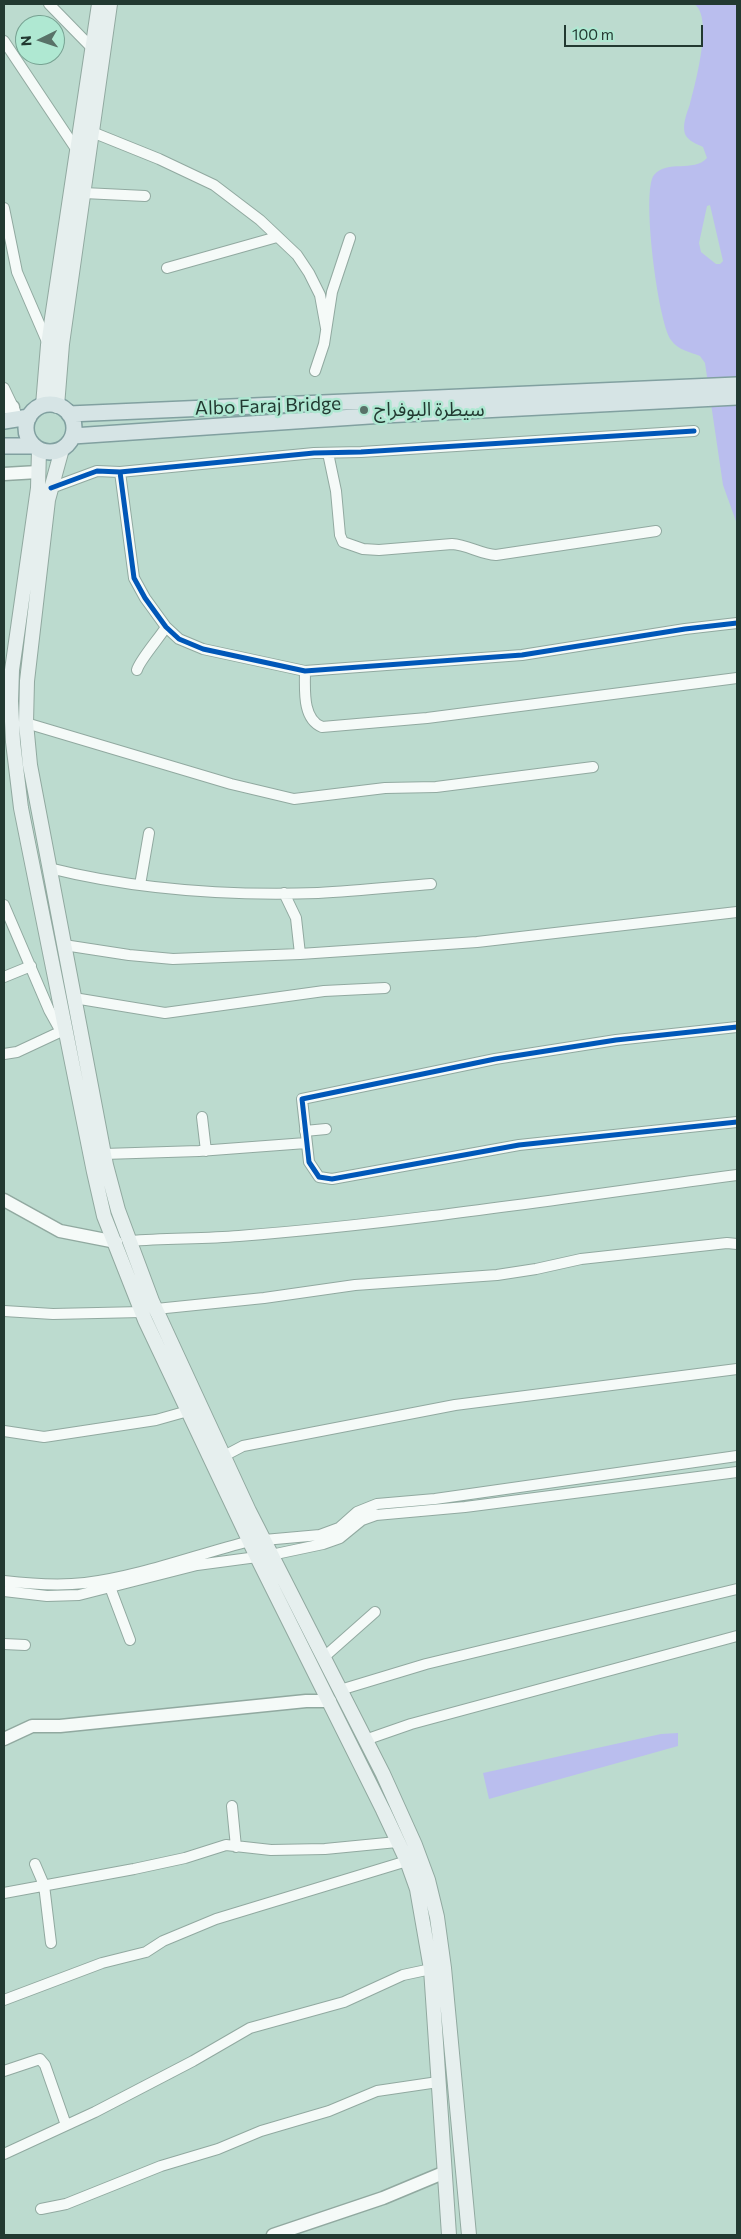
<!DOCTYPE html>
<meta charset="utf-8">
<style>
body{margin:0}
#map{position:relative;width:741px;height:2239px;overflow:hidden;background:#bcdbcf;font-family:Commissioner,sans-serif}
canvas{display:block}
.frame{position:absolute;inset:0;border:5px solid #223931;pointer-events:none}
.north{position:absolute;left:15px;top:15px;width:50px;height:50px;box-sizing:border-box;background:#afe8d2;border:1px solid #77a292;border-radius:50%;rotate:266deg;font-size:14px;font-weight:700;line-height:20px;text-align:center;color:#223931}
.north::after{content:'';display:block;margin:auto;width:18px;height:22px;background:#587268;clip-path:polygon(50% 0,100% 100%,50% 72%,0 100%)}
.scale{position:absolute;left:564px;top:25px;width:139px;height:22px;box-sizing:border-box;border:2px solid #223931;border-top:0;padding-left:6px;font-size:15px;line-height:18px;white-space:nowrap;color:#223931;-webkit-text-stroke:4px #afe8d2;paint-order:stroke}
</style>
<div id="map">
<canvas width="741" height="2239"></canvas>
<div class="frame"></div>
<div class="north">N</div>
<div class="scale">100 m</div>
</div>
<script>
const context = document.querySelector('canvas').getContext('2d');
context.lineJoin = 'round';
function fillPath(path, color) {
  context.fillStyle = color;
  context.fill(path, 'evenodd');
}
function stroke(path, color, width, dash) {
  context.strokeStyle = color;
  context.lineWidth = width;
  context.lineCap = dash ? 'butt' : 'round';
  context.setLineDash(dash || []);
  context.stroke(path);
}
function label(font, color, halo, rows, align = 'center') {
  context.font = font + ' Commissioner,"Noto Sans Arabic",sans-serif';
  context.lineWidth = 5;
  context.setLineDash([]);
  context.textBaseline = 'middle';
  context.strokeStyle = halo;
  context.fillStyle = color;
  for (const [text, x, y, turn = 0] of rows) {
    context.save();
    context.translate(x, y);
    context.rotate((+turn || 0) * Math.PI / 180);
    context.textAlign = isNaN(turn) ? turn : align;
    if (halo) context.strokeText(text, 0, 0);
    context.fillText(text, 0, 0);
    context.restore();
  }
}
fillPath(new Path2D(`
 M694,4h43v520l-14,-39 -18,-122 -5,-7c-10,-4 -22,-6 -29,-16 -13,-18 -30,-149 -17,-165 14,-16 39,-2 53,-17l-4,-11c-6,-3 -15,-6 -18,-13 -3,-10 2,-21 5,-30 5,-19 24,-88 4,-100zM710,205l13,56 -3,3h-4l-15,-12 -2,-9 8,-37z
 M678,1733v13l-189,53 -6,-26 178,-39z`), '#babeee');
const minor = new Path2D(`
 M49,4l43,44
 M4,41l72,108
 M92,132l67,27 55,26 46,35 37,35 12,18 11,22 6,33
 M84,193l61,3
 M4,208l13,64 31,72
 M167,268l110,-31
 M315,371l9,-27 8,-52 18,-54
 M4,388l11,23
 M328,453l8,38 4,44 3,7 20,7 16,1 73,-6c16,1 28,10 44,11l160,-24
 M120,472l14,106 11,20 21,29 13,12 24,10 102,22 217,-16 163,-26 52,-6
 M51,488l46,-17 23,1 194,-19 47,-1 333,-21
 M137,670c2,-9 23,-33 29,-43
 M305,671c0,18 -3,48 17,56l105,-9 310,-40
 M26,723l205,61 63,15 91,-11 51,-1 157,-20
 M49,868c88,22 179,28 269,25 38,-2 76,-6 113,-9
 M140,885l9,-52
 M284,893l12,25 4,36
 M4,905l45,105 10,18 7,6
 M64,945l65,10 44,4 127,-5 177,-12 260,-30
 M4,977l27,-11
 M74,998l91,15 159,-22 61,-3
 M737,1027l-121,13 -121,19 -193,40 7,63 10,15 13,2 187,-34 218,-23
 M4,1054l13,-2 45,-21
 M202,1117l4,34
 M305,1131l21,-2
 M104,1154l95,-3 107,-8
 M130,1241c36,-3 73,-2 109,-5 167,-13 333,-39 498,-61
 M156,1309l108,-11 91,-13 142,-10 39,-6 45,-10 146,-16 10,1
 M4,1311l49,3 89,-2
 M4,1431l40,6 112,-17 32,-9
 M224,1456l19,-10 212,-41 282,-36
 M264,1540l56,-5 19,-7 18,-16 20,-8 58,-5 302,-43
 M271,1555l52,-11 17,-6 22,-18 14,-5 89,-8 272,-35
 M4,1581c26,3 55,5 81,2 56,-7 110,-28 165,-42
 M110,1587l20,53
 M4,1591l43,5 32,-1 118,-30 60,-8
 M4,1644l21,1
 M323,1658l52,-46
 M340,1690l86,-26 311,-75
 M365,1740l46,-16 326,-88
 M232,1806l4,41
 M35,1864l9,21 7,58
 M4,1893l130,-24 51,-11 41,-13 45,5 54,-1 72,-7
 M4,2000l98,-37 44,-11 17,-11 53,-22 191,-58
 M4,2071l36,-12 5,6 21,60
 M4,2154l91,-42 98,-51 57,-33 94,-26 59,-27 28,-6
 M41,2209l25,-5 95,-38 57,-17 43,-18 68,-20 48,-20 61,-9`);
const tertiary = new Path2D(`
 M4,407h9
 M4,474l34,-2
 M4,1200l56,31 56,11
 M4,1739l28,-13h28l246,-25h24
 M273,2235l110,-37 60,-25`);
const secondary = new Path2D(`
 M43,405l5,-60 51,-341
 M57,406l5,-62 48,-340
 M62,449l-14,51 -21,181 -1,42 4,42 76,400 12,45 34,91 97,210 134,263 32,71 13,35 9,37 7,51 25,267
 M39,450l-1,38 -26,182 -1,31 2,41 8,66 73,364 10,44 41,104 112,237 126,253 24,51 10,28 14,80 18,266`);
const primary = new Path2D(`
 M26 428a24 24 0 1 1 48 0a24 24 0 1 1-48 0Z
 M69,414l668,-29
 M4,421l25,-4
 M73,436l311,-21 353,-18
 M4,446h30`);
stroke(minor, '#91a9a0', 12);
stroke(tertiary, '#91a9a0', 15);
stroke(secondary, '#91a9a0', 16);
stroke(primary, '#81a0a0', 18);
stroke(minor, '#f5faf8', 10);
stroke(tertiary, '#f5faf8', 12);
stroke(secondary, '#e6efee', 14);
stroke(primary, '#d6e4e5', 15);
stroke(new Path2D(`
 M120,472l14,106 11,20 21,29 13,12 24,10 102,22 217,-16 163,-26 52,-6
 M51,488l46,-17 23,1 194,-19 47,-1 333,-21
 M737,1027l-121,13 -121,19 -193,40 7,63 10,15 13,2 187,-34 218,-23`), '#0057b8', 5);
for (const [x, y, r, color] of [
 [364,410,5,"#587268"]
]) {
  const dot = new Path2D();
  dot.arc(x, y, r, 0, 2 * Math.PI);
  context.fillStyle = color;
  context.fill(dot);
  stroke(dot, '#afe8d2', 2);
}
label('19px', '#223931', '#afe8d2', [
 ["Albo Faraj Bridge",268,406,-2]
]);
label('19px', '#223931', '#afe8d2', [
 ["سيطرة البوفراج",374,410]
], 'left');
</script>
